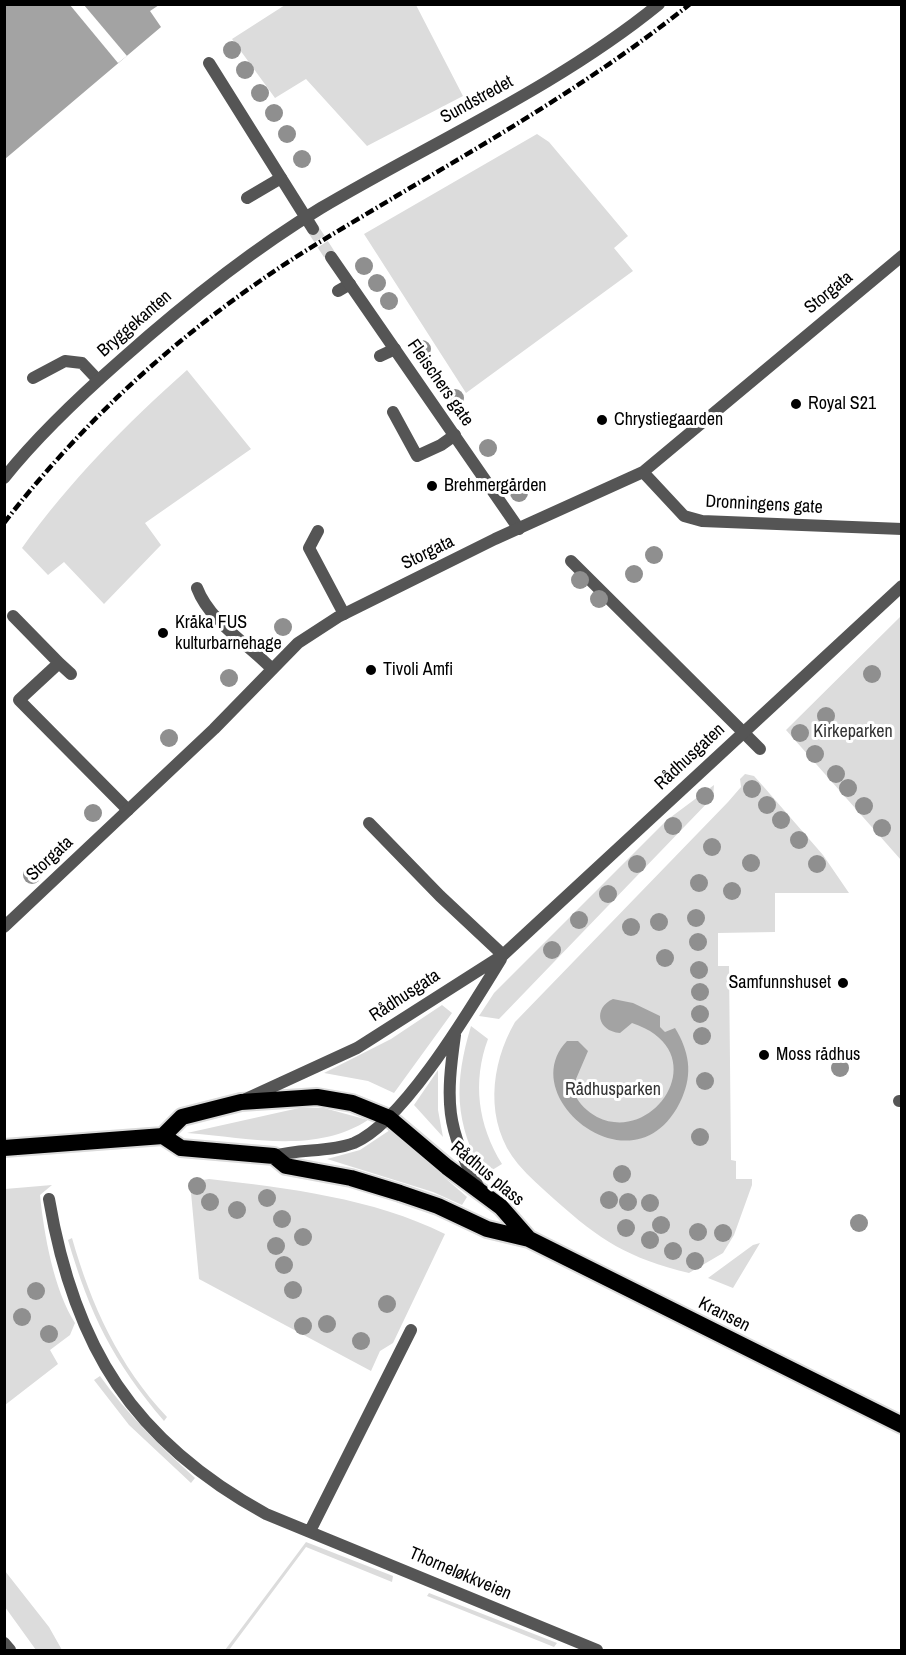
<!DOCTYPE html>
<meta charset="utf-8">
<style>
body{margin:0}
#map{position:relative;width:906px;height:1655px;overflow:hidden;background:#fff;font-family:"Archivo Narrow",sans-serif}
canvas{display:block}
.frame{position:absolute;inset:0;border:6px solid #000;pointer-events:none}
</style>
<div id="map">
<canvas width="906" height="1655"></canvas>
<div class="frame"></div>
</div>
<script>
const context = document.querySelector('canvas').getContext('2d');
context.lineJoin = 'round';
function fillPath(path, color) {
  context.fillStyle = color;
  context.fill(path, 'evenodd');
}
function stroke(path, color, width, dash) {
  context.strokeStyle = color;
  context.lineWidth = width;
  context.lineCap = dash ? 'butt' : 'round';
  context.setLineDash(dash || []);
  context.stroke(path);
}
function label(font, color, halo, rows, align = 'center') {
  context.font = font + ' "Archivo Narrow",sans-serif';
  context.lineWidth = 6;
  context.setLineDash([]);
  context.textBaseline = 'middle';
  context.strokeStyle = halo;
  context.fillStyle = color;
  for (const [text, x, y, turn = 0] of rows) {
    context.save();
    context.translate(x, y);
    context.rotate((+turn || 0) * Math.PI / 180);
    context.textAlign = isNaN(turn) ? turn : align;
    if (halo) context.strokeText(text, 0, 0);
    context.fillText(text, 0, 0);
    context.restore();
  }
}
fillPath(new Path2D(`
 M285,5h131l47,91 -96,50 -61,-67 -31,19 -43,-59z
 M537,134l12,8 79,94 -14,12 19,23 -167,122 -102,-159z
 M187,370l64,79 -106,74 16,22 -57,59 -40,-42 -16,13 -26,-27c48,-67 104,-124 165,-178z
 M901,616v244l-115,-130z
 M745,774l9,2 9,10 60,69 26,38h-74v39l-57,1v33h11l2,194 5,1v18h16v6l-18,50 -11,18 -34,20c-61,-15 -88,-32 -135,-74 -12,-11 -25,-22 -36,-35 -34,-41 -28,-99 -3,-142l213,-220 13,-15 -1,-8z
 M714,785l-1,12 -214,222 -20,-3 15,-23 173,-173z
 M442,1005l10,8 -58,80 -26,-12 -44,-8 67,-34z
 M471,1026l17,13c-16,43 -10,86 14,125l-18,11c-30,-53 -30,-92 -13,-149z
 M438,1070v40l5,27 -29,-32z
 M299,1108h25l44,12c-54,35 -121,17 -181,13z
 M390,1130l77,67 -5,8 -29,-13 -106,-33 33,-9z
 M209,1179c78,9 164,19 236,55l-52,109 -13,8 -9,20 -172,-92 -9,-97z
 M52,1185l-12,10c4,40 14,95 35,128l-5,12 -20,15 8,14 -53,41v-216z
 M72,1238c19,67 47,128 95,179l-3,4c-51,-60 -74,-106 -96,-181z
 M760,1243l-27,45 -25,-10 45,-33z
 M100,1376c27,38 60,70 95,102l-4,5 -62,-58 -35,-45z
 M306,1542l87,34 -1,6 -86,-35 -77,103h-4z
 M5,1571l44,56 13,23h-26l-31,-43z
 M429,1593l128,50 -3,4 -127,-51z`), '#dcdcdc');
fillPath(new Path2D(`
 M5,5h154l-9,6 11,16 -156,132z
 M613,999l20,4 27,13v11l5,5 10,-4c14,23 18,45 7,70 -44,100 -170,0 -115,-57h11l10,10 -12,28 -1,16c5,10 12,16 22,22 58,29 120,-66 35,-94l-12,10c-23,-2 -27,-25 -7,-34z`), '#a3a3a3');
fillPath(new Path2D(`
 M70,5h14l43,51 -9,7z`), '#fff');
stroke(new Path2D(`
 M313,229l18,28`), '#d9d9d9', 12, [12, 6]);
const trunk = new Path2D(`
 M163,1136l19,-19 59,-15 76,-5 35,6 37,15 58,49 54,40 28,32
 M4,1148l159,-12 18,12 93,8 12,10 65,12 49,15 38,13 49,23 42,10 373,186`);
stroke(trunk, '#dbdbdb', 20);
stroke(new Path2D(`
 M247,198l34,-20
 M338,291l12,-7
 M380,356l15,-7
 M33,378l32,-17 17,2 16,17
 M393,412l24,44 24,-11 14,-10
 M318,531l-9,17 35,66
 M197,588c13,34 50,55 75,81
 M13,616l46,47 -40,37 109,110
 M59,663l12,11
 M743,732l17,17
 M369,823l71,73 63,59
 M899,1101h3`), '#555', 12);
stroke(new Path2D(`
 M209,63l104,166
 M331,257l188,272
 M4,478c35,-44 77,-83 118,-119 62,-55 128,-108 199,-151 110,-65 239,-123 338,-204
 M571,561l172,171
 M49,1199c25,148 84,242 217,315l331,136
 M310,1531l101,-201`), '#555', 12);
stroke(new Path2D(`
 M643,472l41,44 18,5 200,8
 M4,927l210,-198 84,-86 40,-26 157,-78 148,-67 259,-216
 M455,1035c-9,65 -10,93 24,153
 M246,1099l111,-51 146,-93 399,-369
 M274,1156c26,-8 54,-3 80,-13 50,-21 118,-137 147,-184
 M4,1643l6,7`), '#555', 12);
stroke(trunk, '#000', 16);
stroke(new Path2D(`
 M4,523c73,-94 158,-174 256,-242 44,-31 92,-58 138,-86 100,-59 201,-118 292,-191`), '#000', 4.5, [9, 3, 1.5, 3]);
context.fillStyle = '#8f8f8f';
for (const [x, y] of [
 [232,50],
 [245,70],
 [260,93],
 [274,113],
 [287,134],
 [302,159],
 [364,266],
 [377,283],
 [389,301],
 [422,349],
 [455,398],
 [488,448],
 [519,493],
 [654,555],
 [634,574],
 [580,580],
 [599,599],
 [283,627],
 [872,674],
 [229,678],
 [826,716],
 [800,733],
 [169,738],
 [815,754],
 [836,774],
 [848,788],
 [752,789],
 [705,796],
 [767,805],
 [864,806],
 [93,813],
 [781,820],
 [673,826],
 [882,828],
 [799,840],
 [712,847],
 [751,863],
 [637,864],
 [817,864],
 [32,875],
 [699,883],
 [732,891],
 [608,894],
 [696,918],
 [579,920],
 [659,922],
 [631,927],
 [698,942],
 [552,950],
 [665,958],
 [699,970],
 [700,992],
 [700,1014],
 [702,1036],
 [840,1068],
 [705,1081],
 [700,1137],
 [622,1174],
 [197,1186],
 [267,1198],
 [609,1200],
 [210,1202],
 [628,1202],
 [650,1203],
 [237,1210],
 [282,1219],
 [859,1223],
 [661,1225],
 [626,1228],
 [698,1232],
 [723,1233],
 [303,1237],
 [650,1240],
 [276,1246],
 [673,1251],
 [695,1261],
 [284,1265],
 [293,1290],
 [36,1291],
 [387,1304],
 [22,1317],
 [327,1324],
 [303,1326],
 [49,1334],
 [361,1341]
]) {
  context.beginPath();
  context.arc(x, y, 9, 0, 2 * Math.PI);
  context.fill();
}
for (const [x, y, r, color] of [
 [796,404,6,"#000"],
 [602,420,6,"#000"],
 [432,486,6,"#000"],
 [163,633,6,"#000"],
 [371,670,6,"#000"],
 [843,983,6,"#000"],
 [764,1055,6,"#000"]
]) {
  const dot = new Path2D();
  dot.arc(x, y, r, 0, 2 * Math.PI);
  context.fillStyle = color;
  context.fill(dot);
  stroke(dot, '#fff', 2);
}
label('18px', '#000', '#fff', [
 ["Sundstredet",477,100,-29],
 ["Storgata",829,293,-39],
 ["Bryggekanten",135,324,-41],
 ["Fleischers gate",440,383,55],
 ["Dronningens gate",764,505,3],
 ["Storgata",428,553,-26],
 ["Rådhusgaten",690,757,-43],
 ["Storgata",50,859,-43],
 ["Rådhusgata",405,996,-33],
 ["Rådhus plass",487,1174,40],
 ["Kransen",724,1315,27],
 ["Thorneløkkveien",460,1574,23]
]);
label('18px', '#000', '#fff', [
 ["Royal S21",808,404],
 ["Chrystiegaarden",614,420],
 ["Brehmergården",444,486],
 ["Kråka FUS",175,623],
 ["kulturbarnehage",175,644],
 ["Tivoli Amfi",383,670],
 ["Samfunnshuset",831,983,"right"],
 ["Moss rådhus",776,1055]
], 'left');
label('18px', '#333', '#fff', [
 ["Kirkeparken",853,732],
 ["Rådhusparken",613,1090]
]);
</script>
